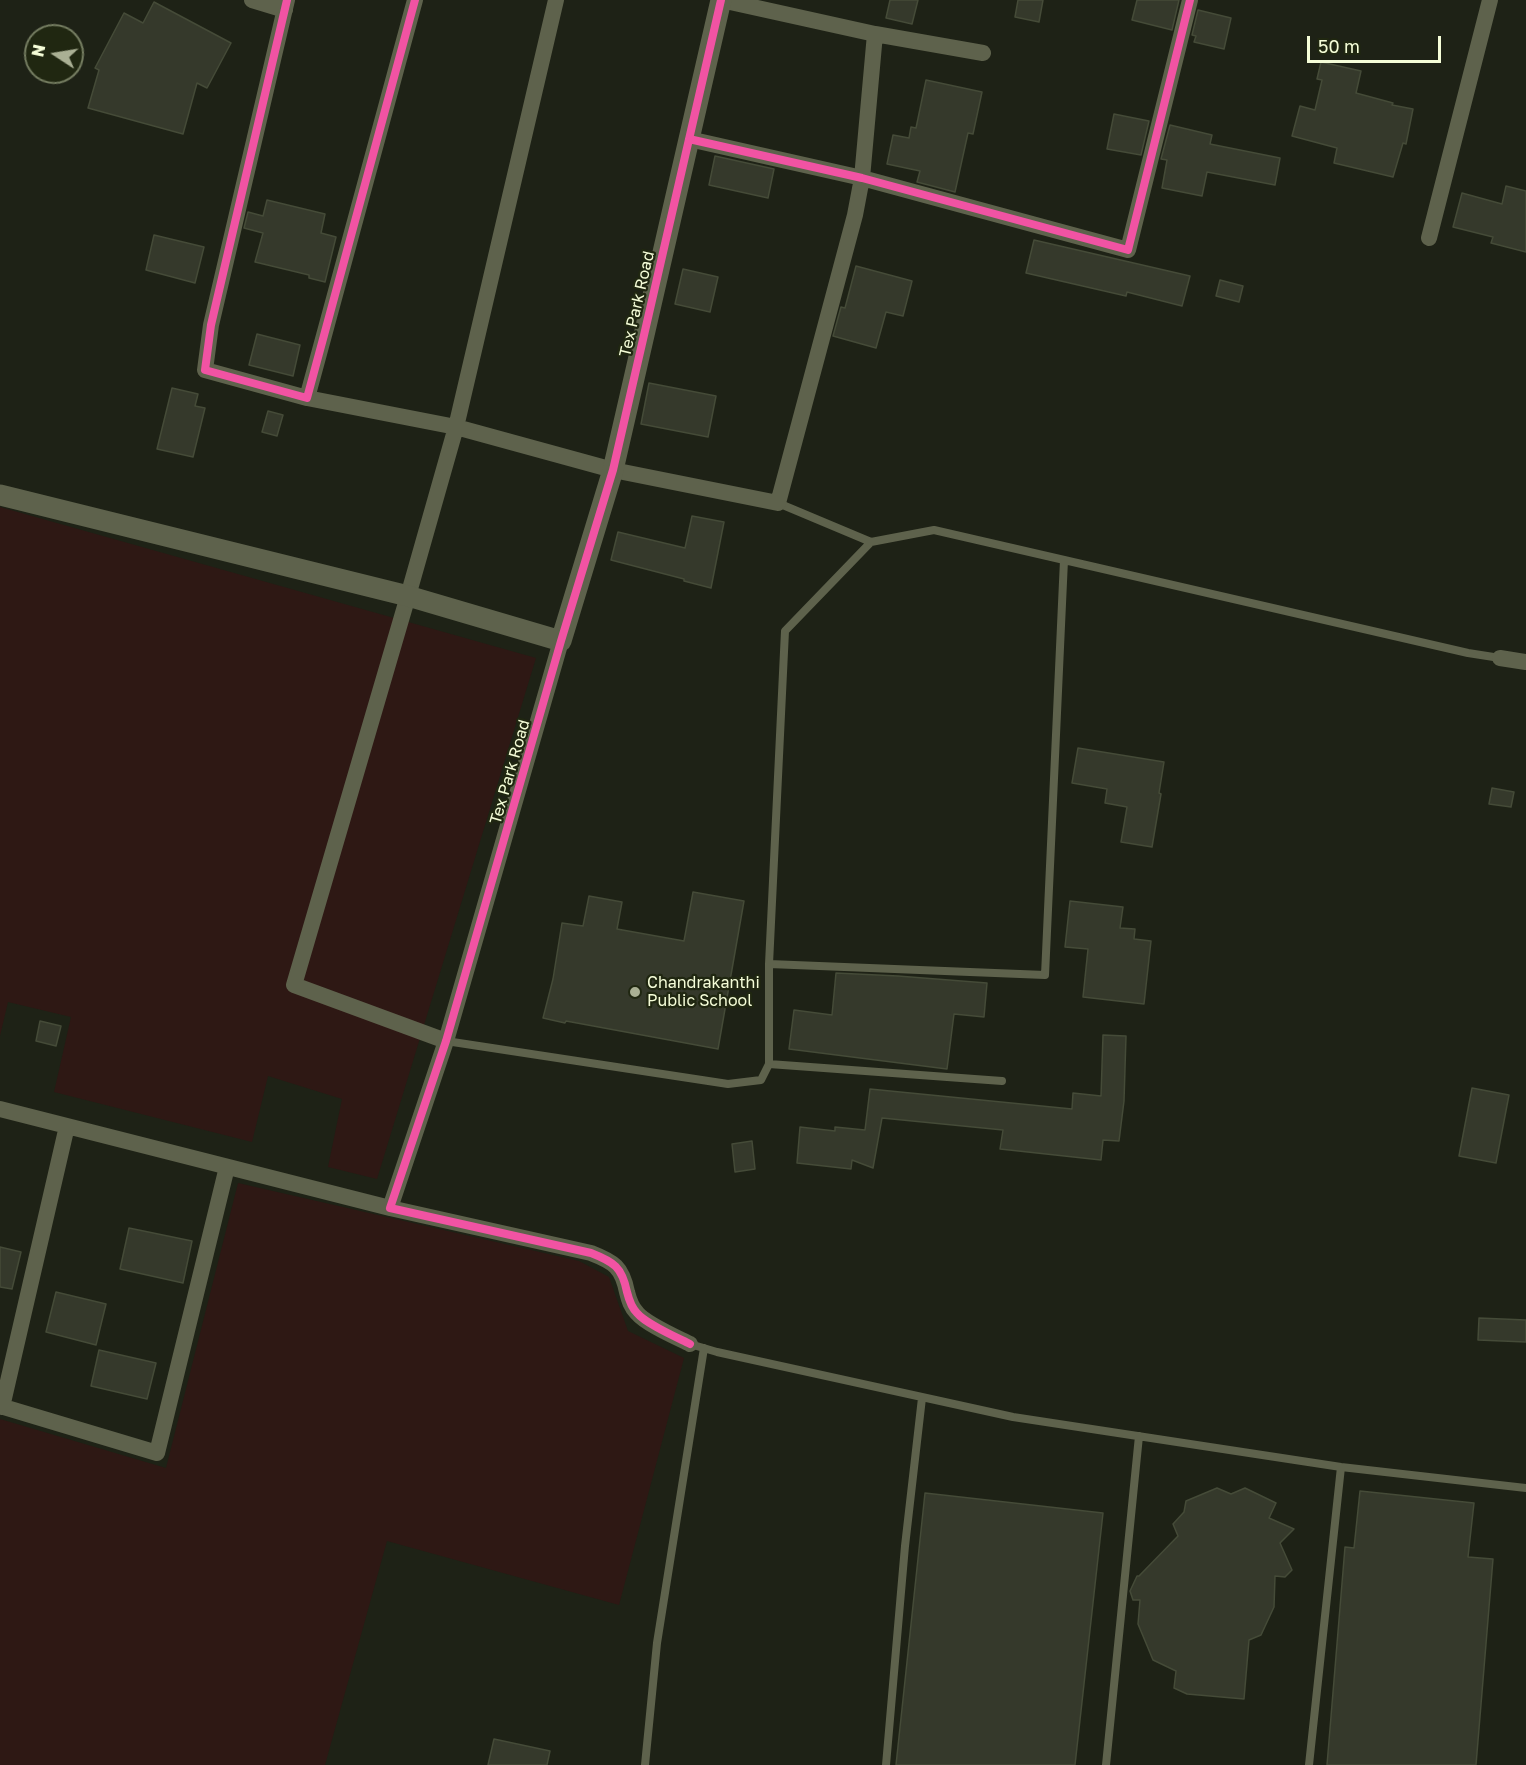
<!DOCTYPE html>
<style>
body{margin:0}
#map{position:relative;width:1526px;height:1765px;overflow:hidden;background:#1e2216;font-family:"Golos Text",sans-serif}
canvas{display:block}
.north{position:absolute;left:24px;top:24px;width:60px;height:60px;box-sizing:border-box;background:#202711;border:2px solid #757d61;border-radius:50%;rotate:282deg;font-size:16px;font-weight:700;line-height:24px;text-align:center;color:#f5fdd8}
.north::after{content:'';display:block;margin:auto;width:21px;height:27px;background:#aab094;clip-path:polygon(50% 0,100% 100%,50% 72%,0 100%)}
.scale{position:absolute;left:1307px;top:36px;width:134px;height:27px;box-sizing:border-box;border:3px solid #f5fdd8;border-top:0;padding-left:8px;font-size:18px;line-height:21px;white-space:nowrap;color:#f5fdd8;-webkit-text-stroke:4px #202711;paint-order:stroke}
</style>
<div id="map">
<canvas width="1526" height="1765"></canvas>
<div class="north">N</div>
<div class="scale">50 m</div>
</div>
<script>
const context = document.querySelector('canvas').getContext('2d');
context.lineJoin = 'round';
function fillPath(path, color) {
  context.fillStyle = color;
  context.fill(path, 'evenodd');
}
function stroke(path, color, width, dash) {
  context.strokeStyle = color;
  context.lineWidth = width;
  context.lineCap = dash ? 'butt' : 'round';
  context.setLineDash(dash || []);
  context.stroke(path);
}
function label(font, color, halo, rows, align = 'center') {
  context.font = font + ' "Golos Text",sans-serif';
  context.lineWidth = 4.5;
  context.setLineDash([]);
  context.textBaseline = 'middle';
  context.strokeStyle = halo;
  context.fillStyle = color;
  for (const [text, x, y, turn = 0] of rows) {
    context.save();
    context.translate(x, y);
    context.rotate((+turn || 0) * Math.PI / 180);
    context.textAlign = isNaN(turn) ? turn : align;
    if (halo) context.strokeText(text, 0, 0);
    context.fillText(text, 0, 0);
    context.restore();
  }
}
fillPath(new Path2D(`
 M0,507l536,151 -159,521 -49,-12 14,-68 -74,-23 -16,66 -198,-50 17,-75 -63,-15 -8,34z
 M238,1183l341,78 30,16 19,54 56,27 -65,247 -232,-64 -62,224h-325v-346l166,49z`), '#2e1814');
const building = new Path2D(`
 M890,0h28l-6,24 -26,-6z
 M1018,0h25l-4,22 -24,-5z
 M1137,0h42l-7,30 -40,-10z
 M154,2l77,41 -24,45 -10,-5 -14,51 -95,-26 11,-38 -4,-2 29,-55 19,10z
 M1198,10l33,8 -7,31 -30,-7 2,-6 -4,-1z
 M1321,62l40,9 -5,22 37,10 -1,2 21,4 -7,35 -3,-1 -10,34 -59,-14 3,-15 -45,-12 8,-30 15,4 7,-30 -5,-1z
 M926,80l56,12 -9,42 -5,-1 -13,59 -38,-10 3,-11 -33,-7 6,-29 16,3 2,-11 5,1z
 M1114,114l35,7 -8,34 -34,-6z
 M1170,125l42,10 -2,9 70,14 -5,27 -68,-13 -5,24 -40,-8 5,-28 -6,-1z
 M715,156l59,13 -6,29 -59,-13z
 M1506,186l20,5v61l-35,-9 2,-6 -40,-10 9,-34 40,11z
 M267,200l58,14 -4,19 15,4 -11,45 -16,-4v-3l-54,-13 8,-29 -19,-5 4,-16 15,4z
 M154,235l50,12 -9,36 -49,-13z
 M1034,240l156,36 -8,30 -55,-14 -1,4 -100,-23z
 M856,266l56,15 -9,35 -17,-4 -10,36 -43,-12 8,-29 4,1z
 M683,269l35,8 -8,35 -35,-8z
 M1220,280l23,6 -4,16 -23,-6z
 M257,334l43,11 -7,31 -44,-11z
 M649,383l67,13 -8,41 -67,-13z
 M172,388l26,6 -3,12 10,2 -12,49 -36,-8z
 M268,411l15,4 -6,21 -15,-4z
 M692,516l32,6 -13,66 -27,-7v-2l-73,-19 7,-28 67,16z
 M1078,748l86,14 -5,31 2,1 -9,53 -31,-5 6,-35 -22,-4 2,-14 -35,-6z
 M1492,788l22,4 -3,15 -22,-3z
 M693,892l51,9 -26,148 -152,-28 -1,2 -22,-5 10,-39 9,-56 21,3 6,-30 33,6 -5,27 67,12z
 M1070,901l53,6 -3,21 15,1 -1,10 17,2 -7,63 -61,-7 5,-48 -23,-2z
 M836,973l62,3 89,7 -3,34 -30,-3 -7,55 -158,-20 5,-39 38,5z
 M40,1021l21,5 -5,20 -20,-5z
 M1103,1035l23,1 -2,65 -5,40 -16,-1 -2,20 -101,-11 3,-19 -121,-12 -9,50 -21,-8 -1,9 -54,-6 3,-36 35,4v-4l30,3 5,-41 202,20 1,-16 28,3z
 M1472,1088l37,7 -13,68 -37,-7z
 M752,1141l3,28 -20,3 -3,-28z
 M129,1228l63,13 -9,42 -63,-14z
 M0,1247l21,5 -9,37 -12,-2z
 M56,1292l50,12 -10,41 -50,-13z
 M1479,1318l47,2v22l-48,-2z
 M99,1350l57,13 -9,36 -56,-13z
 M1217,1488l14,6 14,-6 31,15 -7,15 25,11 -14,14 12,27 -7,7 -10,-1 -1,31 -13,28 -12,5 -5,59 -57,-5 -13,-6 2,-17 -23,-11 -15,-36 2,-24h-7l-3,-9 7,-15h2l39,-40 -5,-12 11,-12 2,-11z
 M1360,1491l114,12 -6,54 25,2 -17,206h-149l18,-218 9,1z
 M925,1493l178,20 -28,252h-179z
 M494,1739l56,12 -3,14h-59z`);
fillPath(building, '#35392b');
stroke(building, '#454b38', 1.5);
stroke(new Path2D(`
 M778,503l93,39
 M769,964l276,11 19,-415
 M446,1041l282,43 33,-4 8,-16v-100l16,-333 86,-89 63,-12 534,123 32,5
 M769,1064l233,17
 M690,1344l27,8 296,65 328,50 185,21
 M645,1765l12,-122 47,-295
 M886,1765l19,-219 17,-148
 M1106,1765l33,-329
 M1309,1765l32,-298`), '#5e624c', 8);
stroke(new Path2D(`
 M252,0l33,10
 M287,0l-76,325 -6,45 102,28 108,-398
 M721,0l154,34 108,19
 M689,139l173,39 266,72 62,-250
 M1429,238l61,-238
 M307,398l149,29 157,43 165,33 77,-288 7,-37 13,-144
 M561,641l-115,400 -56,167 201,45c23,9 31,14 36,39 2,8 4,15 10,21 9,11 39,24 53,31
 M1500,658l26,4
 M446,1041l-152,-56 114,-389 48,-169 100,-427
 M0,1109l390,99
 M0,1406l157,47 70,-286
 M2,1407l65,-281`), '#5e624c', 16);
stroke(new Path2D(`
 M0,495l408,101 153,45 52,-171 108,-470`), '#5e624c', 21);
stroke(new Path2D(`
 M287,0l-76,325 -6,45 102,28 108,-398
 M689,139l173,39 266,72 62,-250
 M690,1344c-14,-7 -44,-20 -53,-31 -6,-6 -8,-13 -10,-21 -5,-25 -13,-30 -36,-39l-201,-45 56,-167 115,-400 52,-171 108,-470`), '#f153a3', 8);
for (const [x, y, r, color] of [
 [635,992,6,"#aab094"]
]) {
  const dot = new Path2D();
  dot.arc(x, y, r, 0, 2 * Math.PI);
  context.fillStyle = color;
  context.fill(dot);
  stroke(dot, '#202711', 2);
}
label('16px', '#f5fdd8', '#202711', [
 ["Tex Park Road",637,304,-77],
 ["Tex Park Road",510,772,-74]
]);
label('16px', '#f5fdd8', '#202711', [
 ["Chandrakanthi",647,983],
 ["Public School",647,1001]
], 'left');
</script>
